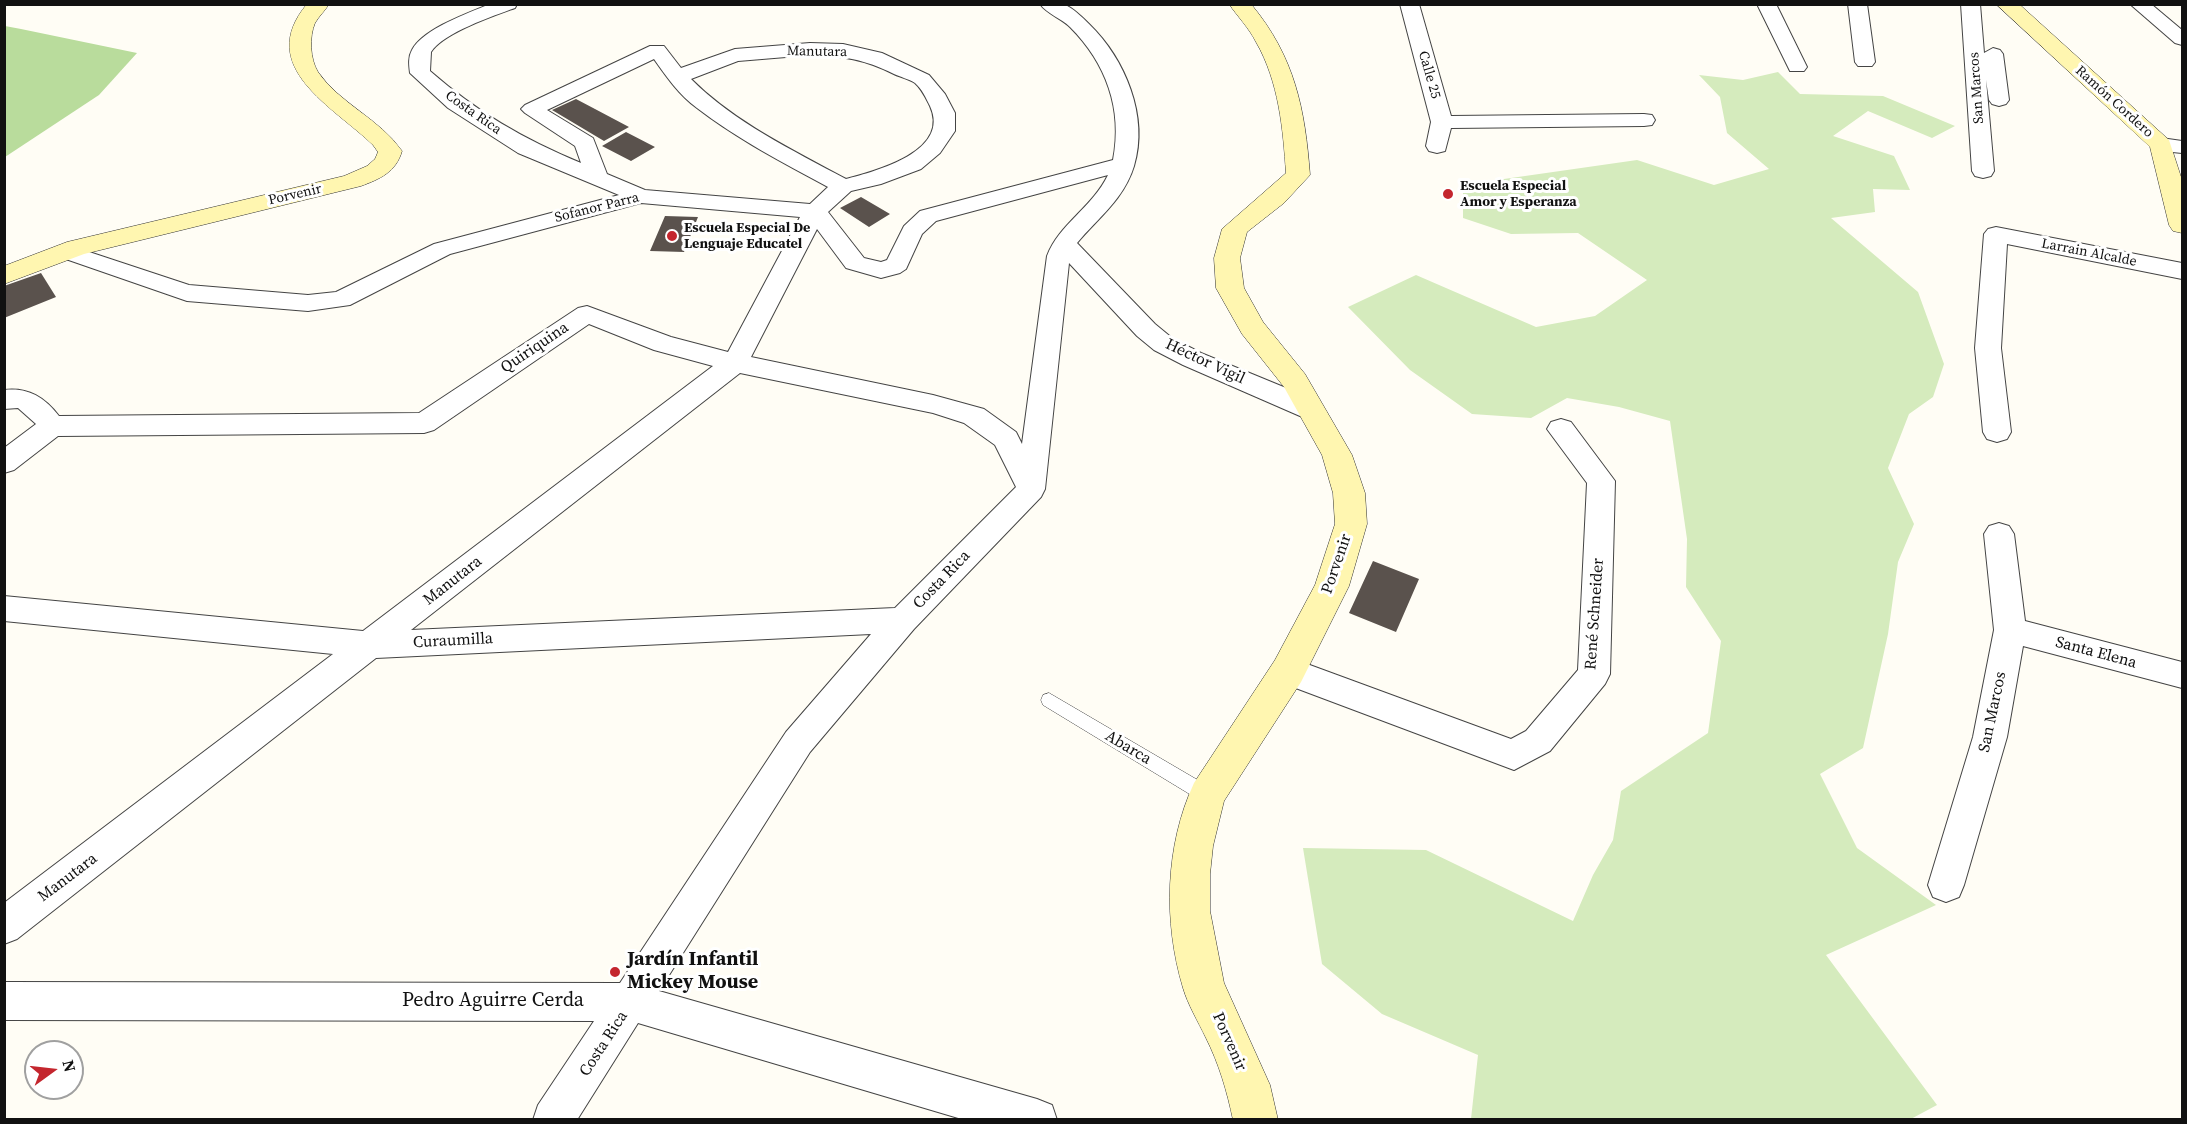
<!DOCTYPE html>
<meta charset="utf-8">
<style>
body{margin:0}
#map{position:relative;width:2187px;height:1124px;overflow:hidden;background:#fffdf5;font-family:"Source Serif 4",serif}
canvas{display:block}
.frame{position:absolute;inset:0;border:6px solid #111;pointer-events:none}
.north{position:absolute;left:24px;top:1040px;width:60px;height:60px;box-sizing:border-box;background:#fff;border:2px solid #a0a0a0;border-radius:50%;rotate:75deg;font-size:16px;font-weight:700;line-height:24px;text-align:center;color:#111}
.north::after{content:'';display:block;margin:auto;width:21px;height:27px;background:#c4262e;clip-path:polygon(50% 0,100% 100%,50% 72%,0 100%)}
</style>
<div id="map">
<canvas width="2187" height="1124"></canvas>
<div class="frame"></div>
<div class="north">N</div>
</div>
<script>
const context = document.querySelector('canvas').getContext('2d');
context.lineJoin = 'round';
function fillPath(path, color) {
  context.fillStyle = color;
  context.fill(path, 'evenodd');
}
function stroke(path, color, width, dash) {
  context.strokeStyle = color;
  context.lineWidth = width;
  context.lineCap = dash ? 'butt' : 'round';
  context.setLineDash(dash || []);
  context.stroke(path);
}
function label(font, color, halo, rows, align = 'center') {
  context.font = font + ' "Source Serif 4",serif';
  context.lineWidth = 6;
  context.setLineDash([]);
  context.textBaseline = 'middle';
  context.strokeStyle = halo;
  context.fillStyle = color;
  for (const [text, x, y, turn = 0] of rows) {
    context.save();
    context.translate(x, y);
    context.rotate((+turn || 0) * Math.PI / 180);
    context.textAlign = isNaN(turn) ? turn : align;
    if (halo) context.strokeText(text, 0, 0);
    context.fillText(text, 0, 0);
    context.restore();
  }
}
fillPath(new Path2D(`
 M1778,72l22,22 83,2 72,30 -23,12 -64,-27 -35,25 61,20 16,34 -37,-1 2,23 -44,6 87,74 26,72 -11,33 -24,17 -21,54 26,56 -16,38 -10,72 -25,114 -43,26 37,74 79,57 -110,50 111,150 -28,15 -438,-1 7,-64 -96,-41 -60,-50 -19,-116 123,2 147,71 20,-46 20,-35 8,-49 87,-58 13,-92 -35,-54 1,-48 -17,-118 -51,-14 -52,-9 -36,20 -59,-4 -62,-44 -62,-63 68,-32 120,52 59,-11 52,-36 -69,-47 -67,1 -48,-16v-27l34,-11 140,-20 77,25 55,-16 -42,-36 -7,-36 -21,-22 44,5z`), '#d5ebbd');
fillPath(new Path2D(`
 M5,26l16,3 116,24 -38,42 -94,62z`), '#b9dc9c');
fillPath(new Path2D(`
 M576,99l19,10 34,18 -25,14 -52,-31z
 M626,132l29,15 -24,14 -29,-15z
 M861,197l29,17 -21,13 -29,-19z
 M665,216l33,1 -14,35 -34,-1z
 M41,273l15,24 -52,21v-32z
 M1373,561l46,18 -23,53 -47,-19z`), '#5a524d');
const lane = new Path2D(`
 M1049,693l164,96 3,6 -3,6 -6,2 -6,-2 -158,-96 -2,-5 2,-5z`);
const street = new Path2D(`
 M490,4h27l-2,4c-22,8 -72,25 -84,44l-1,19c47,41 93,68 151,92l-6,-17 -50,-33 -4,-4 4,-4 125,-59h14l17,22 54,-19 75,-6 33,1 39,9 47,22 16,19 10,19v18l-15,22 -19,16 -40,15 -30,7 -23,21 36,46 17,4 6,-2 17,-34 16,-15 193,-51c10,-51 -7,-97 -43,-133 -9,-9 -23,-13 -30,-23 7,0 16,-1 23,0 9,3 19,13 26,20 36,35 60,92 45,142 -10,33 -36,52 -57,77l78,81 17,14 29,15 119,49 3,7 -3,7 -10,3 -10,-3 -117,-51 -29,-15 -17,-14 -68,-73 -24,226 -4,8 -127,132 -104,123 -151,239 378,108 15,6 5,15h-92l-327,-97 -61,97h-44l5,-15 56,-84 -590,-1v-38l616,1 166,-251 85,-98 -495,24 -359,281 -13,5v-41l329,-249 -329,-33v-25l359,35 350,-265 -59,-16 -65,-26 -155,106 -10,3 -366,3 -44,34 -10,3v-25l32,-24 -18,-16 -14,1v-19c25,-3 41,8 55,26l360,-3 159,-105 9,-2 84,31 57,15 72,-135 -159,-14 -191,51 -100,51 -42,6 -121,-10 -127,-44 -4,-5 4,-5 8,-2 121,40 119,10 28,-3 98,-48 185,-49 -101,-42 -70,-45 -38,-35c-1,-8 -2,-16 2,-23 11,-21 56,-37 78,-46zM810,55c33,1 54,4 84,19 6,3 15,5 21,9 7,6 11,15 15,23 21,45 -53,65 -84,73 -54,-29 -112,-57 -155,-100l47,-18zM654,59c12,17 25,36 43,49 40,31 87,55 131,79l-18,17 -165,-14 -38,-16 -14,-36 -46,-28zM1108,175c-16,33 -49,49 -61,81l-25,188 -6,-12 -32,-23 -51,-14 -182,-38 66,-128 29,39 35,10 19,-5 6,-4 16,-35 14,-13zM740,373l193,40 31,10 31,22 21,42 -121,121 -484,22z
 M1400,4h19l32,112 193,-2 8,1 3,5 -3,5 -8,1 -193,2 -6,23 -8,2 -8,-2 -3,-5 5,-24z
 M1757,4h19l31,63 -3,4h-14z
 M1848,4h19l8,58 -3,4h-14l-3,-4z
 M1961,4h19l4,49 9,-5 7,2 3,4 6,46 -3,4 -7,2 -7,-2 -3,-4 -3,-20 8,91 -3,5 -8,2 -8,-2 -3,-5z
 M2130,4h21l31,26v15l-7,-2z
 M2161,138l21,3v12l-29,-3 -3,-5 3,-5z
 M1996,227l186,36v16l-175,-35 -6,104 10,84 -4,7 -10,3 -10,-3 -4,-7 -8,-84 9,-114 4,-5z
 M1561,419l10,3 44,59 -5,193 -5,10 -55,67 -36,19 -237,-89 -5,-10 5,-10 11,-4 223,82 15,-8 52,-61 9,-187 -40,-54 4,-7z
 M1999,523l10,3 5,8 11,87 157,41v26l-159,-42 -16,91 -43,148 -5,12 -13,5 -13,-5 -5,-12 45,-148 21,-107 -10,-96 5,-8z`);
const secondary = new Path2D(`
 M307,4h22c-4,7 -10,12 -14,19 -6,14 -5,36 3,49 21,31 62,47 84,79 -6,21 -22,28 -41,35l-277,68 -80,30v-18l63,-24 277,-66 23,-10 8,-7 3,-7 -5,-7c-39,-38 -119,-78 -66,-141z
 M1229,4h22c44,53 54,105 59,171l-26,28 -37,29 -7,26 4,30 19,34 42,52 47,81 13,38 2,31 -18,62 -48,96 -77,119 -11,45 -3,28v37l14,72 46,102 8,35h-45c-6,-29 -14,-56 -27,-82 -8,-17 -18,-33 -23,-50 -20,-67 -18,-142 11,-205l81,-123 40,-75 20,-61 -2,-31 -11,-38 -38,-68 -42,-53 -26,-46 -2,-30 8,-29 64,-56c-3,-44 -7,-91 -30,-131 -7,-14 -18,-25 -27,-38z
 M1996,4h23l150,136 13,40v53l-9,-2 -4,-6 -19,-78z`);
stroke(lane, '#444', 1);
stroke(street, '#444', 2);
stroke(secondary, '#333', 1);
fillPath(lane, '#fff');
fillPath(street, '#fff');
fillPath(secondary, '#fff6b0');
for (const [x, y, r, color] of [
 [1448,194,6,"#c4262e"],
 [672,236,6,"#c4262e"],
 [615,972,6,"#c4262e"]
]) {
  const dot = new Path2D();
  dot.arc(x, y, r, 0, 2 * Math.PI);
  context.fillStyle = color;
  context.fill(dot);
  stroke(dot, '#fff', 2);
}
label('14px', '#111', '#fff', [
 ["Manutara",817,52,1],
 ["Calle 25",1429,75,74],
 ["San Marcos",1977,88,-94],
 ["Ramón Cordero",2114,102,42],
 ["Costa Rica",473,113,35],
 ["Porvenir",295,195,-13],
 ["Sofanor Parra",597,208,-14],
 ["Larrain Alcalde",2089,253,11]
]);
label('bold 14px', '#111', '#fff', [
 ["Escuela Especial",1460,186],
 ["Amor y Esperanza",1460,202],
 ["Escuela Especial De",684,228],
 ["Lenguaje Educatel",684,244]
], 'left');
label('16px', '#111', '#fff', [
 ["Quiriquina",535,348,-34],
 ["Héctor Vigil",1205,362,25],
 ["Porvenir",1337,564,-71],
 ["Costa Rica",942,580,-46],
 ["Manutara",453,581,-38],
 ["René Schneider",1595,614,-86],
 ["Curaumilla",453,641,-3],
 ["Santa Elena",2096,653,15],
 ["San Marcos",1993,712,-78],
 ["Abarca",1128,748,31],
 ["Manutara",68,878,-37],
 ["Porvenir",1229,1042,66],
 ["Costa Rica",604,1044,-57]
]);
label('bold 20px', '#111', '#fff', [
 ["Jardín Infantil",627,960],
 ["Mickey Mouse",627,983]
], 'left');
label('20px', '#111', '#fff', [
 ["Pedro Aguirre Cerda",493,1001]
]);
</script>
